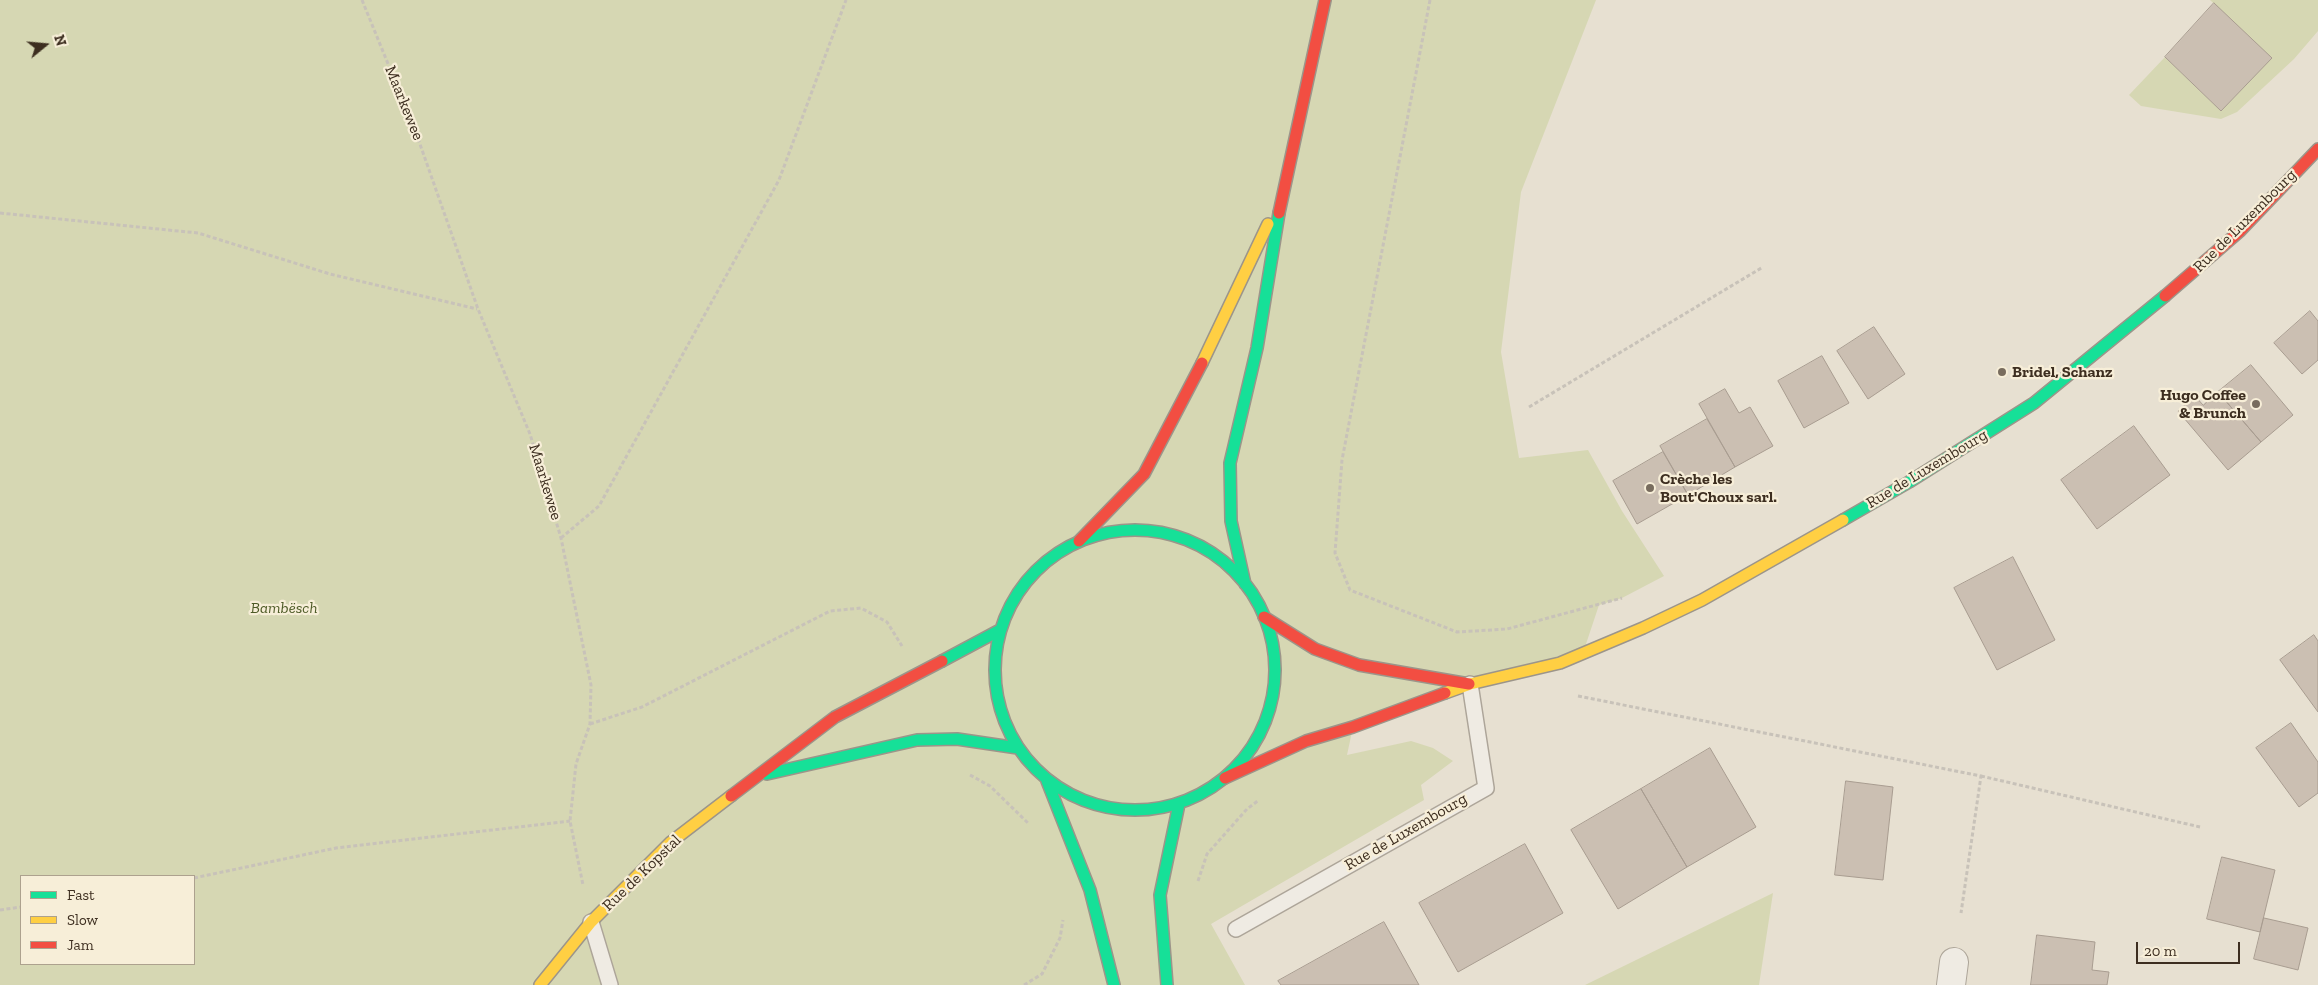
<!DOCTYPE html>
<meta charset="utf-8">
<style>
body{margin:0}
#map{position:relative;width:2318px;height:985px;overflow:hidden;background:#e7e0d1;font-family:"Zilla Slab",serif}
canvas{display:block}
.legend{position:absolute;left:20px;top:875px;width:175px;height:90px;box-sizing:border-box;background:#f7eed8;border:1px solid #ada18e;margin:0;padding:6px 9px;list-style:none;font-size:15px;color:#3d2e20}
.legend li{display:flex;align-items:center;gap:10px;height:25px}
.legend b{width:25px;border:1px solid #ada18e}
.north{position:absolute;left:20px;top:20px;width:50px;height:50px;-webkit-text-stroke:4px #f7eed8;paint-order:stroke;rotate:73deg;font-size:14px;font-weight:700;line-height:20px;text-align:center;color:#3d2e20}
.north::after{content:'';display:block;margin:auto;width:18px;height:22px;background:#3d2e20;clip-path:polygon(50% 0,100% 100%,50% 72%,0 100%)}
.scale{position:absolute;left:2136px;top:942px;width:104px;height:22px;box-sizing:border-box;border:2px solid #3d2e20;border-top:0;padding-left:6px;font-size:15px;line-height:18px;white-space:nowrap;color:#3d2e20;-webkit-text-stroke:4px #f7eed8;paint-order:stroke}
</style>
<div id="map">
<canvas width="2318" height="985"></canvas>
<ul class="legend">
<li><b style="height:6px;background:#16e098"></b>Fast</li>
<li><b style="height:6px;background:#ffcf43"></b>Slow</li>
<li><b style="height:6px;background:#f24e42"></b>Jam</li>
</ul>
<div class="north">N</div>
<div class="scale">20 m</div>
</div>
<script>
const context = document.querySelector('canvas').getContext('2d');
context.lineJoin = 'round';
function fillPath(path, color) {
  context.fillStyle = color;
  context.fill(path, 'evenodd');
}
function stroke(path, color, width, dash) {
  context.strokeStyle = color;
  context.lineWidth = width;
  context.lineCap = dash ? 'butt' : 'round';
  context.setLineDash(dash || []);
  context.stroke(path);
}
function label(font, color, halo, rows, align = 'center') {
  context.font = font + ' "Zilla Slab",serif';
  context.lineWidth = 4.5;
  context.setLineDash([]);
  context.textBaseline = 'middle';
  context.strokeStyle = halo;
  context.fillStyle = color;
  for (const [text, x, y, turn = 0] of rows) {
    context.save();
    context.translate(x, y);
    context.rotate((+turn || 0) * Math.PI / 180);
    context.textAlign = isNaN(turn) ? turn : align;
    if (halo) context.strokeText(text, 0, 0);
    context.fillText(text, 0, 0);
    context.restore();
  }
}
fillPath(new Path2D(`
 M0,0h1596l-75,192 -20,160 18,106 69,-8 34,61 42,65 -42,22 -23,7 -16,48 -230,74 -6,28 64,-14 22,7 20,13 -32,24 3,15 -213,124 34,61h-1245zM21,876h173v88h-173z
 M2210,0h108v31l-24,28 -57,53 -16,7 -80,-13 -12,-11 36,-38 56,54 50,-53z
 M1773,893l-14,92h-174z`), '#d6d7b3');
const building = new Path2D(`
 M2214,3l58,55 -51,53 -56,-54z
 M2310,311l8,10v39l-16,14 -28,-31z
 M1874,327l31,47 -37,25 -31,-48z
 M1822,356l27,47 -45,25 -26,-47z
 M2251,365l42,50 -32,27 -43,-50z
 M1725,389l14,24 11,-6 23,39 -38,21 -36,-63z
 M2218,392l43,50 -33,28 -50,-59 17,-15 8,9z
 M1707,419l28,48 -47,28 -28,-49z
 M2134,426l36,49 -73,54 -36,-49z
 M1663,452l25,43 -51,29 -24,-43z
 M2013,557l42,83 -58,30 -43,-82z
 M2314,635l4,6v71l-38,-52z
 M2291,723l27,39v31l-19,14 -43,-59z
 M1710,748l46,79 -69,40 -46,-78z
 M1846,781l47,6 -10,93 -48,-5z
 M1641,789l46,78 -69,42 -47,-79z
 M1525,844l38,69 -105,59 -39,-69z
 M2222,857l53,13 -15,62 -53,-13z
 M2264,918l44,10 -10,42 -44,-11z
 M1384,922l35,63h-138l-3,-4z
 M2037,935l58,7 -3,28 17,2 -2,13h-76z`);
fillPath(building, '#cbbfb2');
stroke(building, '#a89c90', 1);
const lane = new Path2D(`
 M591,922l19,63
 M1236,929l250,-141 -16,-104`);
const street = new Path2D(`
 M1951,985l3,-23`);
const fast = new Path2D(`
 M1843,520l66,-38 125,-79 131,-107
 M995 670a140 140 0 1 1 280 0a140 140 0 1 1-280 0Z
 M1245,584l-14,-63 -1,-58 27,-115 22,-135
 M942,661l58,-31
 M767,774l150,-34 40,-1 61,9
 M1047,781l43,109 24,95
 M1167,985l-7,-90 19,-91`);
const slow = new Path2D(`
 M1202,363l66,-139
 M1445,693l25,-9 90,-21 83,-35 59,-28 141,-80
 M540,985l51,-63 80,-80 60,-46`);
const jam = new Path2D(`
 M1279,213l46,-213
 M2165,296l75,-65 78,-82
 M1079,541l65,-67 58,-111
 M1264,617l51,32 44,16 110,19
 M1225,778l81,-37 47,-14 92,-34
 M731,796l104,-79 107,-56`);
stroke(lane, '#ada599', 18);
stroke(street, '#ada599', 30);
stroke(fast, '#9c958a', 14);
stroke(slow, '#9c958a', 14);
stroke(jam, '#9c958a', 14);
stroke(new Path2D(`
 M362,0l53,130 63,179 52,125 31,104 30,147 -1,39 -14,40 -6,57 13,64
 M1430,0l-88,460 -7,93 15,37 107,42 50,-3 115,-31
 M0,213l198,20 132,41 147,35
 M1529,407l234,-140
 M561,538l38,-32 180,-326 67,-180
 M1578,696l403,80 -20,137
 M590,724l52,-17 188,-96 31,-3 26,14 15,24
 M970,775l20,11 38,37
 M1981,776l219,51
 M194,878l142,-30 234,-27
 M1198,881l9,-27 40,-45 12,-9
 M0,910l21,-3
 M1024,985l18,-11 18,-36 3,-18`), '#c8c2b9', 3, [4, 2.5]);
stroke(lane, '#efebe3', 15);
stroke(street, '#efebe3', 28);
stroke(fast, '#16e098', 11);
stroke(slow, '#ffcf43', 11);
stroke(jam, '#f24e42', 11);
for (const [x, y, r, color] of [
 [2002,372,5,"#786c5e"],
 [2256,404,5,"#786c5e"],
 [1650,488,5,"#786c5e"]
]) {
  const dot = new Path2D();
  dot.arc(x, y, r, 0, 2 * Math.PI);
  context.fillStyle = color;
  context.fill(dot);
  stroke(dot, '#f7eed8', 2);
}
label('16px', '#3d2e20', '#f7eed8', [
 ["Maarkewee",404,103,68],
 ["Rue de Luxembourg",2245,221,-45],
 ["Rue de Luxembourg",1927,469,-31],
 ["Maarkewee",545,482,73],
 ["Rue de Luxembourg",1406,832,-30],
 ["Rue de Kopstal",642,873,-44]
]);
label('bold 16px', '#3d2e20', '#f7eed8', [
 ["Bridel, Schanz",2012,372],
 ["Hugo Coffee",2246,395,"right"],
 ["& Brunch",2246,413,"right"],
 ["Crèche les",1660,479],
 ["Bout'Choux sarl.",1660,497]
], 'left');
label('italic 16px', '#4d5a26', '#f7eed8', [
 ["Bambësch",284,608]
]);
</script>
